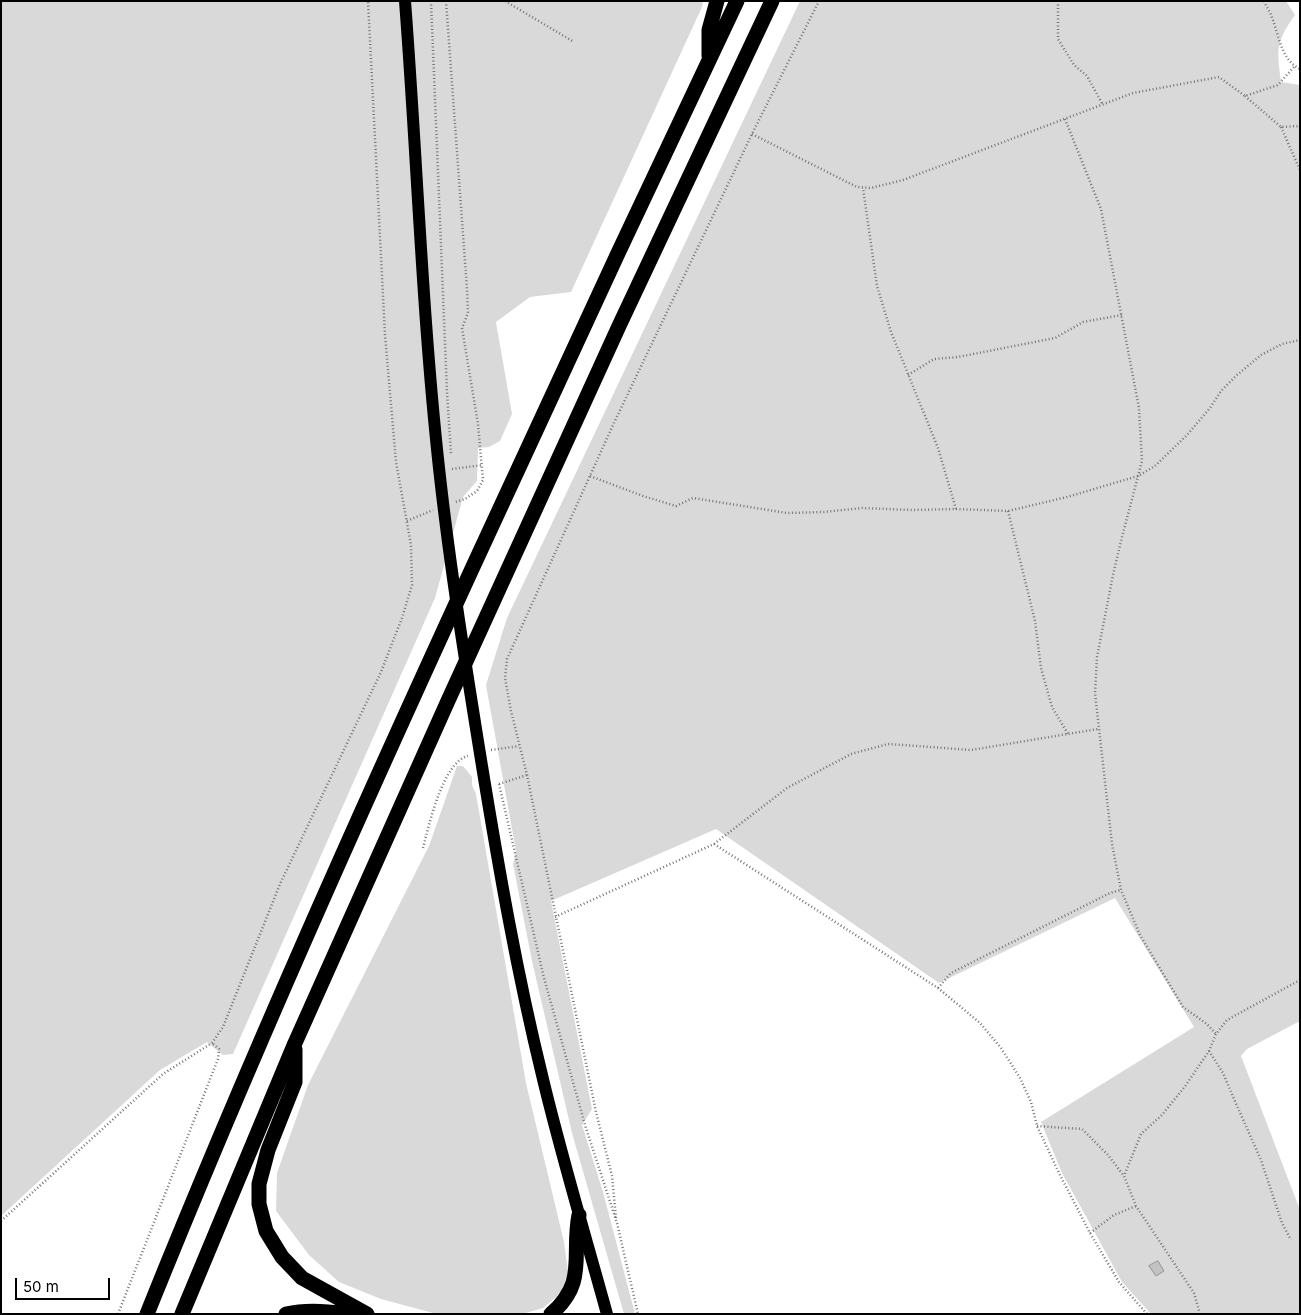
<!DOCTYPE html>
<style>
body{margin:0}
#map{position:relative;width:1301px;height:1315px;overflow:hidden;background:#fff;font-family:Inter,sans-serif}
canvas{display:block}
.frame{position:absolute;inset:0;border:2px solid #000;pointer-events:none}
.scale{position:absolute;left:15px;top:1278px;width:95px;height:22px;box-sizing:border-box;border:2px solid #000;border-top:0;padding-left:6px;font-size:15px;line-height:18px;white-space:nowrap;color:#000;-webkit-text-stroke:4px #fff;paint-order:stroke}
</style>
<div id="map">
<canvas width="1301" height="1315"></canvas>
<div class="frame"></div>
<div class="scale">50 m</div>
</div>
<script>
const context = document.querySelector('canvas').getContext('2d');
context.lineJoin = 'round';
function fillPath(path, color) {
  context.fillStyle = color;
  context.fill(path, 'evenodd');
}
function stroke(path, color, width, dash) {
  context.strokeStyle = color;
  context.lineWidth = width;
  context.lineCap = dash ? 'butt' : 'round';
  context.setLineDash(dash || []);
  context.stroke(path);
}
fillPath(new Path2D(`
 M1,1h702l-1,6 -131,285 -41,5 -34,25 16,92 -12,27 -11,6 -11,1 -1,33 -14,16 -28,101 -202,456 -10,1 -16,-13 -47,28 -159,146z
 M800,1h486l9,14c-20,28 -18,34 -14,67l19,3v936l-53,28 -6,7 59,154v104h-149l-29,-32 -60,-109 -21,-51 153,-95 -79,-129 -176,85 -223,-154 -165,72 41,208 -10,16 21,67 32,122h-11l-52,-181 -40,-172 -19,-97 3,-13 -30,-166 21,-67z
 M457,766h6l9,11v8l4,9 50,289 38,159 4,30 -7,21 -18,15 -21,6h-85l-56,-15 -42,-17 -30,-27 -33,-44 1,-38 31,-88 121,-239z`), '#d9d9d9');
const building = new Path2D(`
 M1158,1261l6,10 -8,5 -7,-10z`);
fillPath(building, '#c2c2c2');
stroke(building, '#969696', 1);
stroke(new Path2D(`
 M431,1l16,391 4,62
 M446,1l21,288 1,24 -6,15 16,96 5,56 -6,11 -12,8 -10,3
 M505,1l69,41
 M1058,1v38l16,26 13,11 16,29
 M1264,1c2,5 5,9 7,14 8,19 9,44 29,54
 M1245,96l36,31 19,-1
 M1065,119l36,90 38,199 3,53 -21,80 -8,34 -16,82 -2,36 17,151 9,46 19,45 43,72 24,17 9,10
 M1281,127l19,43
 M752,134l105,53 14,1 32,-8 230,-87 86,-16 26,19 33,-11 16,-18
 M908,375l26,-16 24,-2 97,-19 28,-16 39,-7
 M452,469l31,-4
 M590,476l53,20 33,10 17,-8 94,15 37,-1 38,-4 50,2 44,-1 -18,-61 -47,-116 -14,-46 -14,-98
 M956,509l52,2 59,-14 71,-21 17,-10 32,-31 23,-27 11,-17 16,-16 24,-20 21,-11 18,-4
 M1008,511l27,110 6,47 11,39 16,27
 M407,521l26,-11
 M491,750l28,-4
 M499,784l45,194 41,147 32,98 21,91
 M499,784l28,-9
 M714,844l73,-56 64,-34 37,-10 83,6 127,-21
 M423,848c6,-23 20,-86 45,-92
 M555,917l159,-73 224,144 42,35 21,25 19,30 11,24 6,24 22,47 31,60 29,49 28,32
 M938,988l13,-15 159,-80 11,-3
 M1209,1051l14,22 11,26 27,61 21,63 9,17
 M1037,1126l45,3 26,26 16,21
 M616,1218l-4,-42 -16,-64 -69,-337 -16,-64 -6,-33 2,-19 106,-234 139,-291 67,-133
 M1,1221l162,-147 49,-31 11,-16 57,-143 101,-212 21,-54 10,-33 -1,-40 -15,-83 -11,-127 -17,-334
 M1090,1233l24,-18 22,-9
 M118,1314l100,-255 1,-10 -7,-6
 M1200,1314l-6,-21 -58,-87 -12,-30 17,-42 21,-19 24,-30 23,-34 7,-17 11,-14 73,-40`), '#747474', 2.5, [1, 2.5]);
stroke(new Path2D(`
 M405,1c12,156 17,312 34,467 11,100 27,199 43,298 17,104 35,207 60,309 19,80 43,159 65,239`), '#000', 12);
stroke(new Path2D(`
 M709,56v-26l8,-29
 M295,1049v33l-27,68 -9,34v20l7,27 16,26 20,21 65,36
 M147,1314c101,-251 211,-497 324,-743 87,-190 176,-381 266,-570
 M182,1314l113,-271 152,-340 172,-377 153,-325
 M286,1314c18,-4 40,-3 58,0
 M551,1314c37,-32 20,-59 28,-99`), '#000', 15);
</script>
